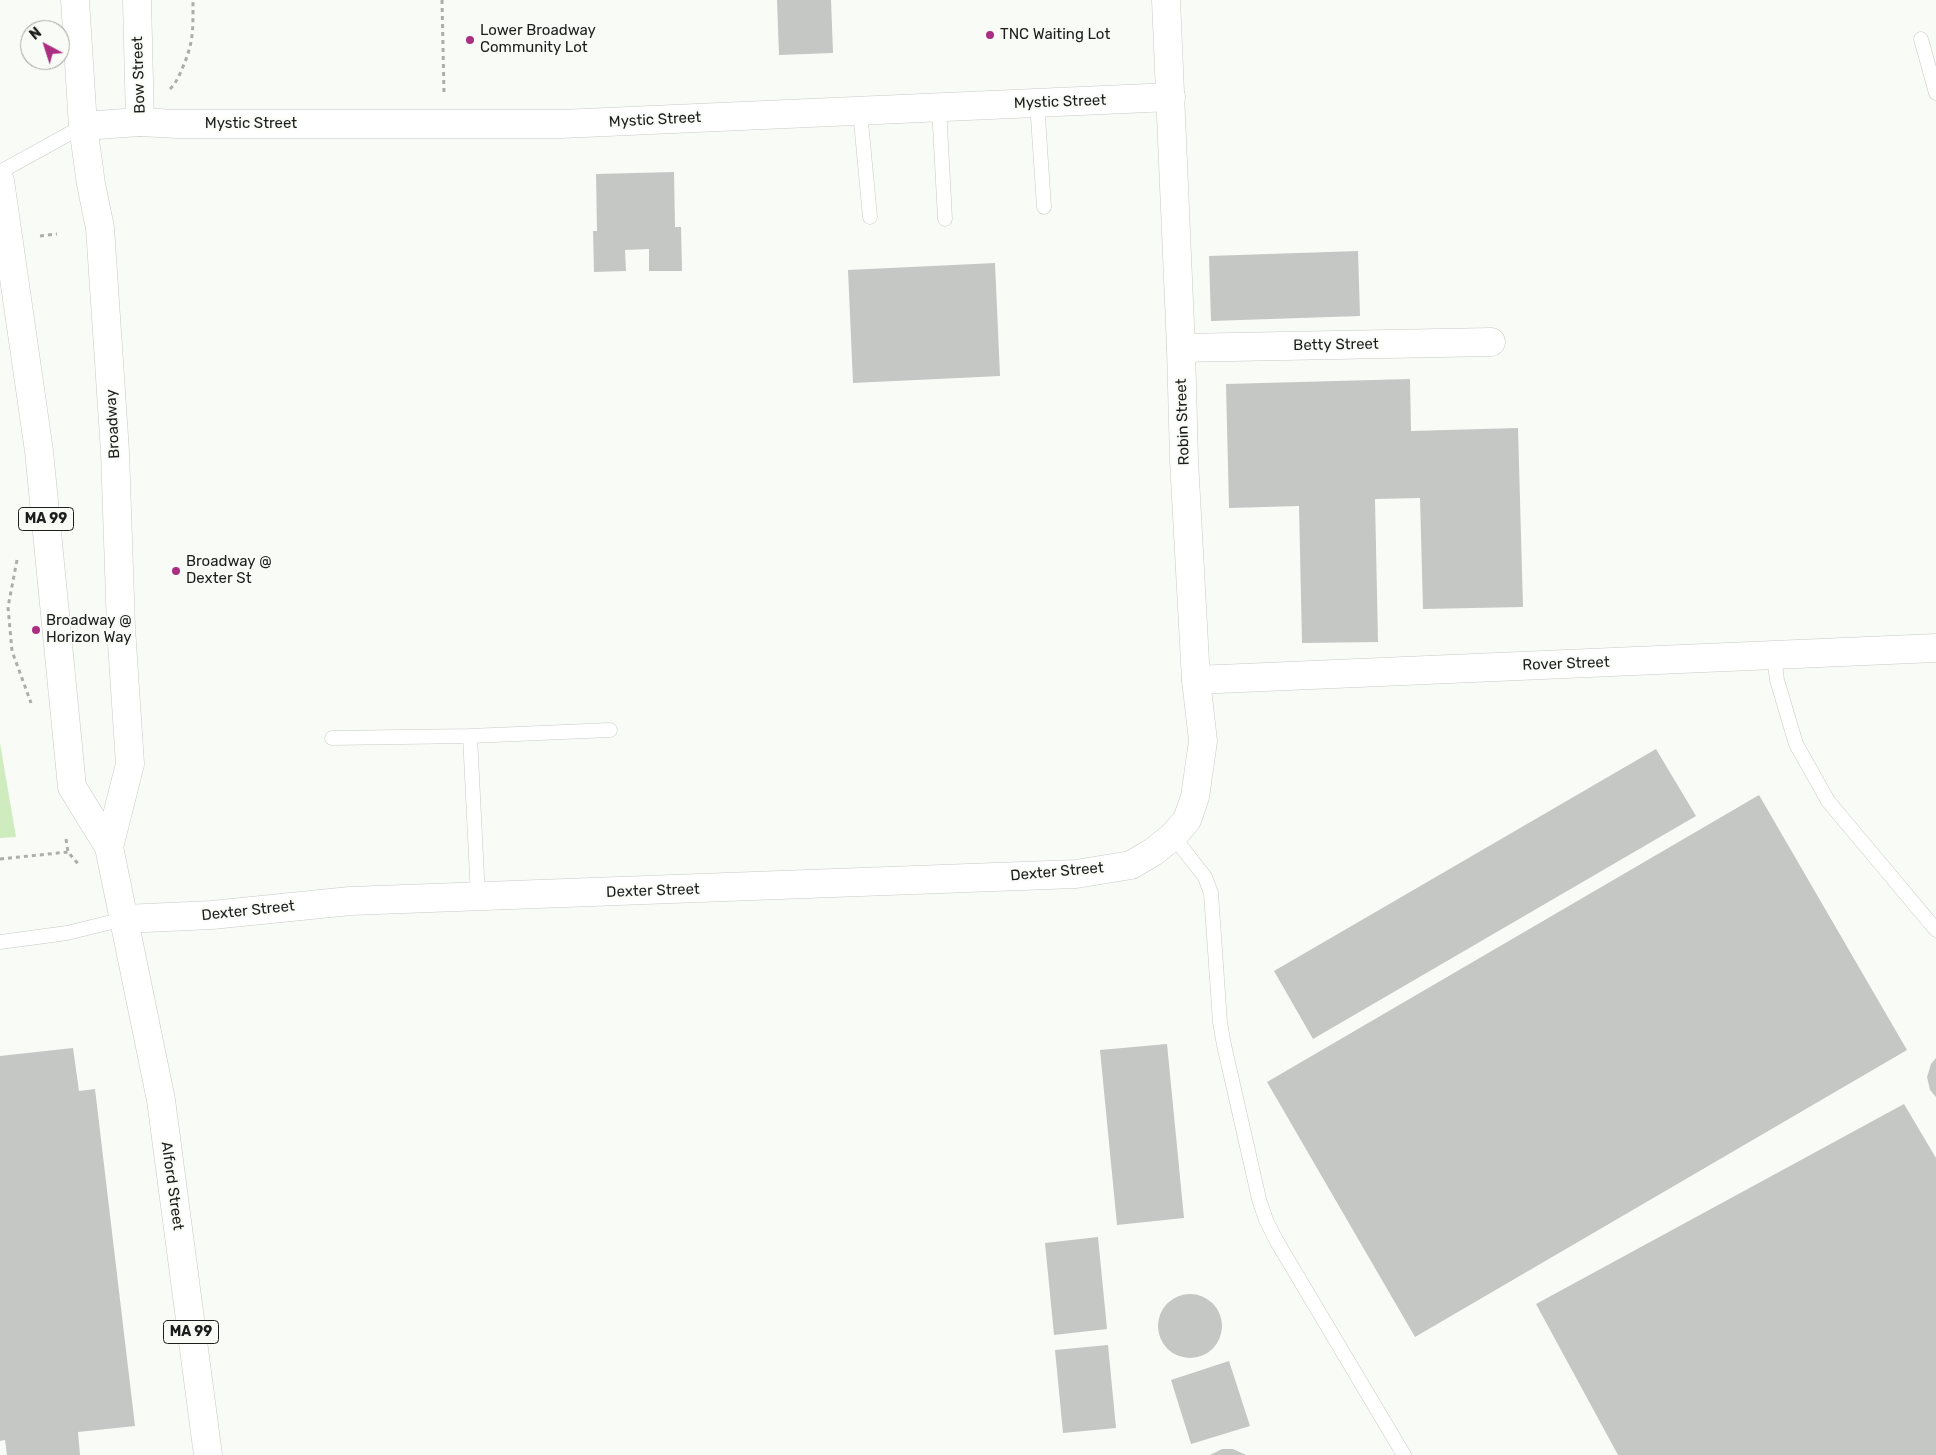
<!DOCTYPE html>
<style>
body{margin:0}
#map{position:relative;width:1936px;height:1455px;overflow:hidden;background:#f9fbf7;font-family:Rubik,sans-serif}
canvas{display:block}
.north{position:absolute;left:20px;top:20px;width:50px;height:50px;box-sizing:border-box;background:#f9fbf7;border:1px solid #a1a29f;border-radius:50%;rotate:320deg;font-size:14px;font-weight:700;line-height:20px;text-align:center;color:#1c1d1c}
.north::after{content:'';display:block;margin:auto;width:18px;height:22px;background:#ab2f81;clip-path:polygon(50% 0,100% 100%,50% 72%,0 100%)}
</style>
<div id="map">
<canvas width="1936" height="1455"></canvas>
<div class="north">N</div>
</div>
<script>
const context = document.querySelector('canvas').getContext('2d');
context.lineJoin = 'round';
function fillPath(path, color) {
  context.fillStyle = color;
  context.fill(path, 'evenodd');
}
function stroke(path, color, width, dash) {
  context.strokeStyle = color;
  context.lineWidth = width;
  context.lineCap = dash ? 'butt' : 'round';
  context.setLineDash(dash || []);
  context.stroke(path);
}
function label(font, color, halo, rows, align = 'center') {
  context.font = font + ' Rubik,sans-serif';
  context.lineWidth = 4;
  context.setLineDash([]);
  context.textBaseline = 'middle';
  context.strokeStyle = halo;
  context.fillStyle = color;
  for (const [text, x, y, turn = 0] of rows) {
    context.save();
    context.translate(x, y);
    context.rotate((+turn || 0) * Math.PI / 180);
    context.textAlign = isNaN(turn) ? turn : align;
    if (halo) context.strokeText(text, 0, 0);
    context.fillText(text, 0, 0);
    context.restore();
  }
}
fillPath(new Path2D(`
 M0,743l16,94 -16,1z`), '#cfecbf');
fillPath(new Path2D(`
 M777,0h54l2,53 -54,2z
 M674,172l1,55h6l1,44h-33v-22l-24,1 1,21 -32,1 -1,-41h4l-1,-57z
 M1358,251l2,65 -149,5 -2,-65z
 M995,263l5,113 -147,7 -5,-113z
 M1410,379l1,52 107,-3 5,179 -100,2 -3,-111 -45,1 3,143 -76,1 -3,-137 -70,2 -3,-124z
 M1656,749l40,67 -383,223 -39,-68z
 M1759,795l148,255 -492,287 -148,-255z
 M1167,1044l17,174 -67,7 -17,-175z
 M73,1048l6,43 16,-2 40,337 -57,6 2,23h-73l-2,-15 -5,1v-385z
 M1936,1058v39l-6,-7 -3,-13 4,-13z
 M1904,1104l32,54v297h-318l-82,-151z
 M1098,1237l9,92 -53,6 -9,-92z
 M1158 1326a32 32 0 1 1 64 0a32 32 0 1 1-64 0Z
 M1108,1345l8,83 -53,5 -8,-83z
 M1229,1361l21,65 -59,18 -20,-64z
 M1222,1449h11l13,6h-36z`), '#c4c7c3');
const service = new Path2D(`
 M1921,39l15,54
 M1037,102l7,105
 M939,107l6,112
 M860,111l10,106
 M0,172l83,-46
 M1774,655l3,25 19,64 32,57 108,129
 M332,738l138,-2
 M1173,836l32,41 6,16 9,129 4,23 35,154 7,21 10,20 128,215
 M478,897l-8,-161 140,-6
 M0,942l67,-9 57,-14`);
const minor = new Path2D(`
 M140,122l37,2h384l610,-27
 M1181,348l310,-6
 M1196,680l740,-32`);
const tertiary = new Path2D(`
 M124,919l88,-4 138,-14 726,-27 55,-9 22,-13 20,-16 14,-16 8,-23 8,-56 -7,-61 -12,-220 -3,-112 -15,-348`);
const secondary = new Path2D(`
 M83,126l57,-4 -3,-122`);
const primary = new Path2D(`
 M75,0l8,126 8,58 9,44 8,119 7,105 6,176 9,136 -21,83
 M0,181l39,270 33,336 37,60 52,253 47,355`);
stroke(service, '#c7cac6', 15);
stroke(minor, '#c7cac6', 29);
stroke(tertiary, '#c7cac6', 29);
stroke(secondary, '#c7cac6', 29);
stroke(primary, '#c7cac6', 29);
stroke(new Path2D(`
 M442,0l2,94
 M36,64l11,-1
 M170,89c6,-6 9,-13 12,-20 12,-27 11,-40 11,-69
 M40,236l17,-2
 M17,560l-9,47 4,44 19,52
 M66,839l2,13 12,14
 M0,859l68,-7`), '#acaeab', 3, [4, 4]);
stroke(service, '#fff', 14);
stroke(minor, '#fff', 28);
stroke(tertiary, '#fff', 28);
stroke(secondary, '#fff', 28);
stroke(primary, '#fff', 28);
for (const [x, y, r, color] of [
 [990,35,5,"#ab2f81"],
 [470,40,5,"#ab2f81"],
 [176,571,5,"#ab2f81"],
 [36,630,5,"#ab2f81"]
]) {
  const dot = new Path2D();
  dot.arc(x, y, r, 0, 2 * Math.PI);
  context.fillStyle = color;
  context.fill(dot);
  stroke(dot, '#f9fbf7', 2);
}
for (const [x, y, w] of [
 [46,519,55],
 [191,1332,55]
]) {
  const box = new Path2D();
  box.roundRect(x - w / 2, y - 11.5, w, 23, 4);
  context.fillStyle = '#f9fbf7';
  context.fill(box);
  stroke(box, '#1c1d1c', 1);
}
label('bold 14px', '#1c1d1c', null, [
 ["MA 99",46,519],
 ["MA 99",191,1332]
]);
label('15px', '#1c1d1c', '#f9fbf7', [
 ["Lower Broadway",480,31],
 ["Community Lot",480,48],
 ["TNC Waiting Lot",1000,35],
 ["Broadway @",186,562],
 ["Dexter St",186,579],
 ["Broadway @",46,621],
 ["Horizon Way",46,638]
], 'left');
label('15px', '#1c1d1c', '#f9fbf7', [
 ["Bow Street",139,75,-92],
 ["Mystic Street",1060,102,-2],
 ["Mystic Street",655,120,-3],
 ["Mystic Street",251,124],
 ["Betty Street",1336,345,-1],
 ["Robin Street",1183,422,-92],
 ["Broadway",113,424,-93],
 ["Rover Street",1566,664,-2],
 ["Dexter Street",1057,872,-5],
 ["Dexter Street",653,891,-2],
 ["Dexter Street",248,911,-6],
 ["Alford Street",172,1186,82]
]);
</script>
